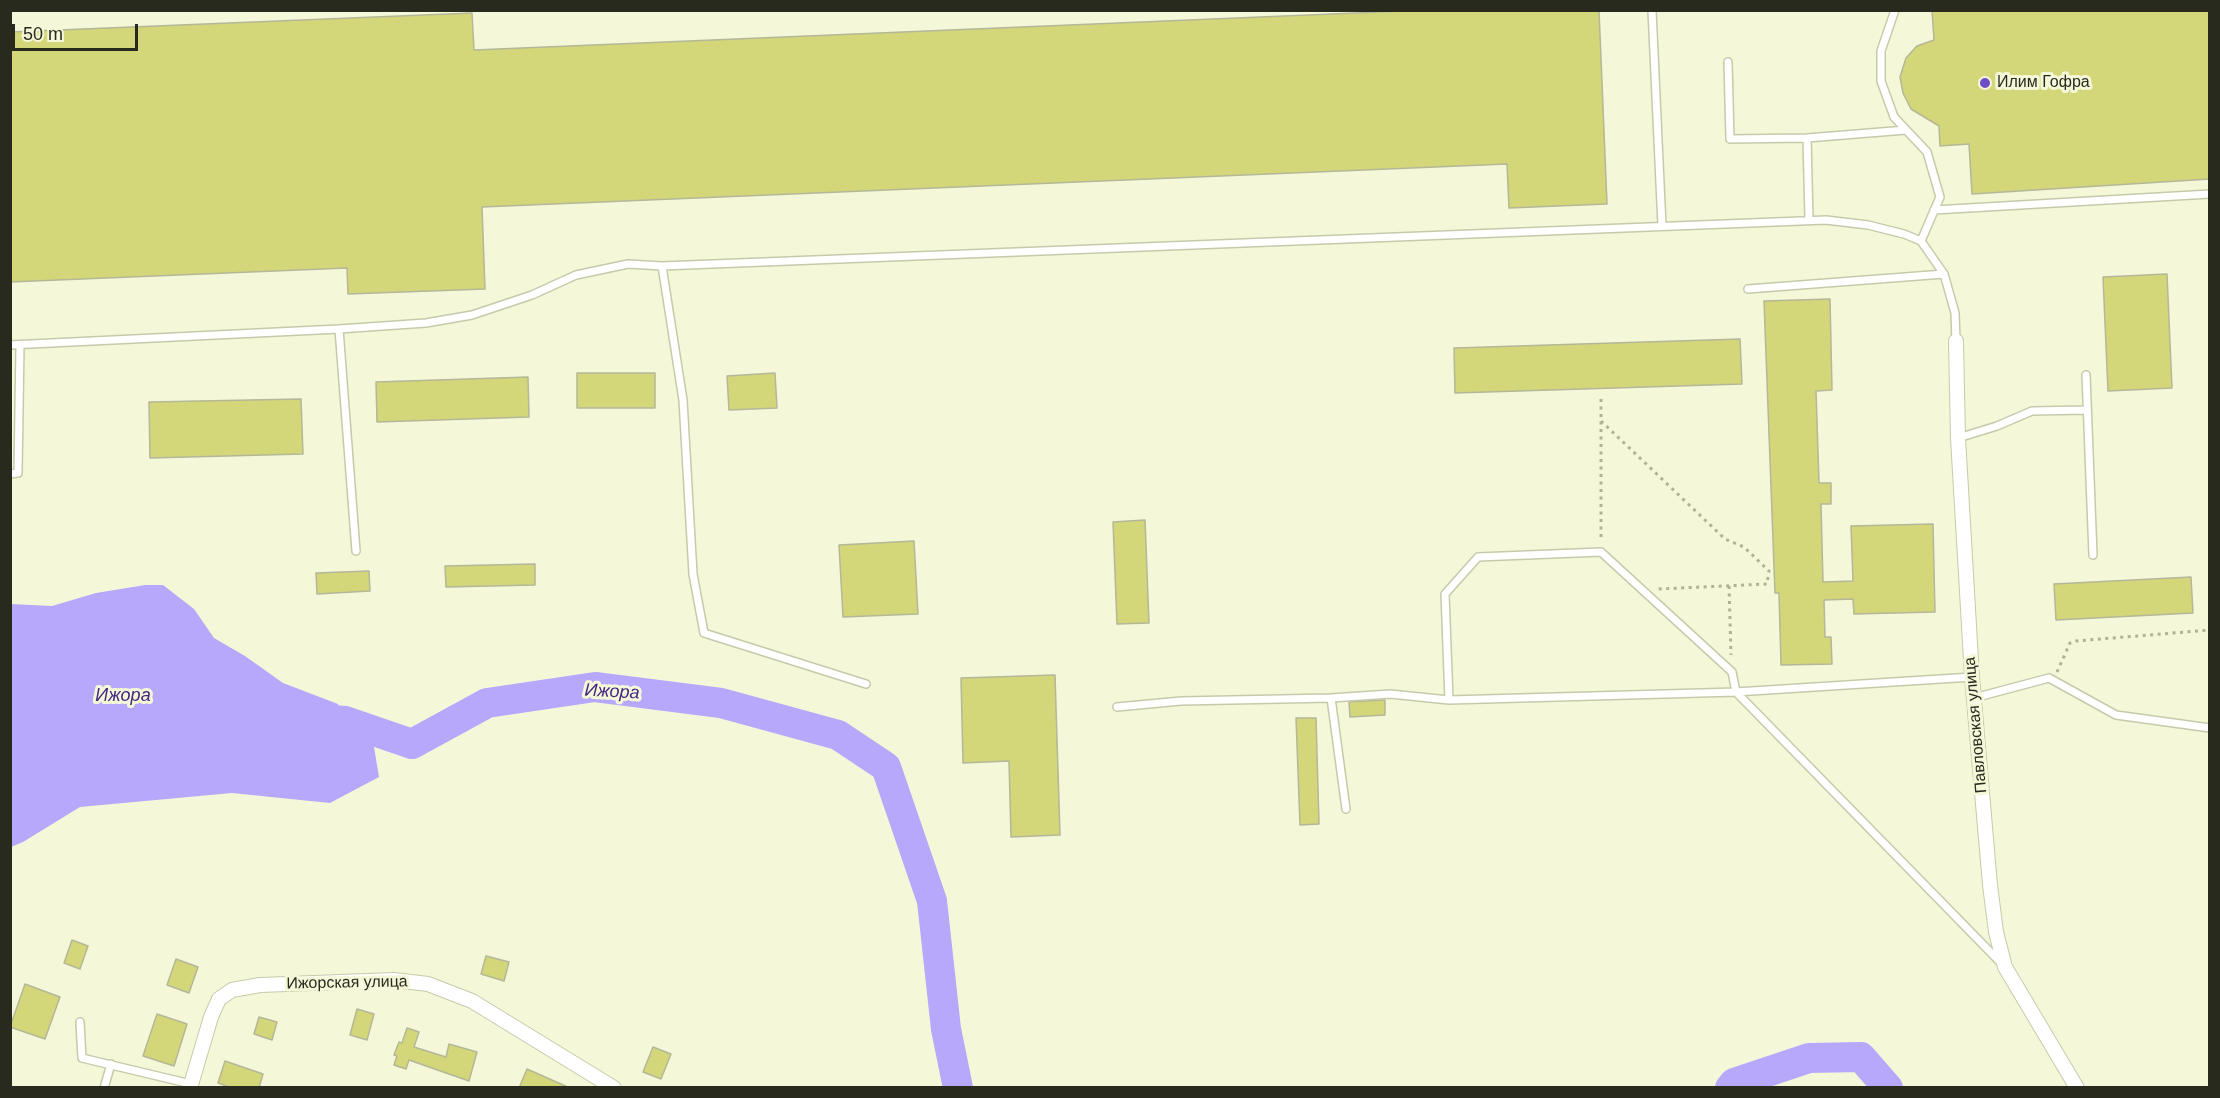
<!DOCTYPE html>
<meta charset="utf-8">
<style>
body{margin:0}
#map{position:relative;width:2220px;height:1098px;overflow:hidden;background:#f5f8d8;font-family:Arial,sans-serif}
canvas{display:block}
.frame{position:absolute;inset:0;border:12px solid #292a1e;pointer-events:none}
.scale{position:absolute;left:12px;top:24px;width:126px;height:27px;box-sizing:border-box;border:3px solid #292a1e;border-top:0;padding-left:8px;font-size:18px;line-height:21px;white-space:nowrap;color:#292a1e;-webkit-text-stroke:4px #f5f8d8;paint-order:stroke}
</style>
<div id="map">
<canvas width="2220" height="1098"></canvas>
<div class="frame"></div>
<div class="scale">50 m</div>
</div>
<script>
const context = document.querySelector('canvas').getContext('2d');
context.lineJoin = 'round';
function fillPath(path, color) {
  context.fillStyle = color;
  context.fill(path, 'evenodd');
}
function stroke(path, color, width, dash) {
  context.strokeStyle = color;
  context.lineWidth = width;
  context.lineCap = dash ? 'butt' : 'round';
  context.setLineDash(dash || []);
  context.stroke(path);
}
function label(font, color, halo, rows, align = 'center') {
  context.font = font + ' Arial,sans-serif';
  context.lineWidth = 6;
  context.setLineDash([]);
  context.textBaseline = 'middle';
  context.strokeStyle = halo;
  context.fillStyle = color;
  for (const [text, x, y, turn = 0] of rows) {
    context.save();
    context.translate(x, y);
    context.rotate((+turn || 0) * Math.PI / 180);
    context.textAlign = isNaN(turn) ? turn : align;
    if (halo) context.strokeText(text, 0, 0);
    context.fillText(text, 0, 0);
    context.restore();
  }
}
fillPath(new Path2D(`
 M145,585h18l31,24 20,29 31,18 38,27 55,21 7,17 26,8 8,48 -49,26 -98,-10 -152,14 -57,35 -12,5v-243l41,2 44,-13z`), '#b7a8fb');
stroke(new Path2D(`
 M332,720l13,1 67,23 75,-41 108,-16 126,16 117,32 48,32 46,134 14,128 12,59
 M1730,1088l4,-5 75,-25 52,-1 27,31`), '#b7a8fb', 30);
const building = new Path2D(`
 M1427,10h172l8,194 -98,4 -2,-44 -1025,43 3,82 -137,5 -1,-26 -337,14v-250l462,-19 2,37z
 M1932,10h278v169l-238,15 -3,-50 -29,2 -1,-20 -28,-17 -8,-16 -3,-16 6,-19 11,-12 17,-6z
 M2167,274l5,114 -64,3 -5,-114z
 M1830,299l2,91 -16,1 3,92h12v21h-10l2,78 30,-1 -2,-55 82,-2 2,88 -81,2 -1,-15 -29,1 1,37h6l1,27 -51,1 -2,-72h-4l-11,-292z
 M1740,339l2,45 -287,9 -1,-45z
 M577,373h78v35h-78z
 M775,373l2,35 -48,2 -2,-34z
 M528,377l1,40 -152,5 -1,-40z
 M301,399l2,55 -153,4 -1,-56z
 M1145,520l4,103 -32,1 -4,-102z
 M914,541l4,73 -75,3 -4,-72z
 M535,564v21l-89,2 -1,-21z
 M369,571l1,20 -53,3 -1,-21z
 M2191,577l2,36 -137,7 -2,-36z
 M1055,675l5,160 -49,2 -2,-76 -46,2 -2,-85z
 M1385,700v15l-35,2 -1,-15z
 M1296,718h20l3,106 -19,1z
 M72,940l16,6 -8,23 -16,-6z
 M486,956l23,6 -5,19 -23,-7z
 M176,959l22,8 -9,26 -22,-8z
 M25,984l35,13 -15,42 -35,-12z
 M357,1009l17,5 -7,26 -17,-5z
 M157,1014l30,10 -13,42 -31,-10z
 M259,1017l18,5 -5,18 -18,-6z
 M407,1028l12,4 -5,15 32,10 3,-13 28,8 -8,29 -60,-21 -3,9 -12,-4 3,-9 -3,-1 5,-13 3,1z
 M653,1047l18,7 -10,25 -18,-7z
 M225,1061l38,13 -4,14h-27l-14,-5z
 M527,1069l43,19h-51z`);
fillPath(building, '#d3d779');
stroke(building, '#b4b798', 1.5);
const lane = new Path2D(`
 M1652,10l10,216
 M1895,10l-14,41v30l13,36 33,35 13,45 -19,44
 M1728,62l2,77 77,-1
 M1934,210l276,-16
 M1809,220l-2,-82 99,-8
 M662,266l21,134 10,174 11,59 162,51
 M1748,289l196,-15
 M339,329l17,222
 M10,345l329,-16 87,-6 46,-8 60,-20 44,-20 52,-11 34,2 1164,-46 42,5 36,9 17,7 23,33 11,39 1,28
 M2086,375l7,180
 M1958,438l39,-12 35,-15 55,-1
 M10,474l8,-1 2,-128
 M1972,677l-236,15 -287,8 -4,-106 33,-37 123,-5 131,120 4,20 266,272
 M1331,698l15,111
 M1974,698l75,-20 67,37 94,13
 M1117,707l64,-6 150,-3 59,-4 59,6
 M80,1022l2,36 109,26
 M104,1088l7,-24`);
const street = new Path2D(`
 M1956,341l2,97 14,239 18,208 6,47 9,35 72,121
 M190,1088l21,-71 8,-18 13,-9 28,-5 134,-5 34,4 44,17 142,87`);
stroke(lane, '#c7caaa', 10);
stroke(street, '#c7caaa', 16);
stroke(new Path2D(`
 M1601,399v142
 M1601,421l124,118 19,8 25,24 -2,13 -109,5
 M1729,586l2,69
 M2057,672l13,-29 6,-2 134,-11`), '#afb198', 3, [3, 4.5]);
stroke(lane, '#fff', 7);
stroke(street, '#fff', 14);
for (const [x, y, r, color] of [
 [1985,83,6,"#6f4dc7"]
]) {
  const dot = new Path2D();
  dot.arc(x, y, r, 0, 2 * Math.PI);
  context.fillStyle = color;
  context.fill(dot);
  stroke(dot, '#f5f8d8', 2);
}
label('16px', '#292a1e', '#f5f8d8', [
 ["Илим Гофра",1997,83]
], 'left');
label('16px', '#292a1e', '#f5f8d8', [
 ["Павловская улица",1976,725,-95],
 ["Ижорская улица",347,983,-1]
]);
label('italic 18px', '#432684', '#f5f8d8', [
 ["Ижора",612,692,3],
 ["Ижора",123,696]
]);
</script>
